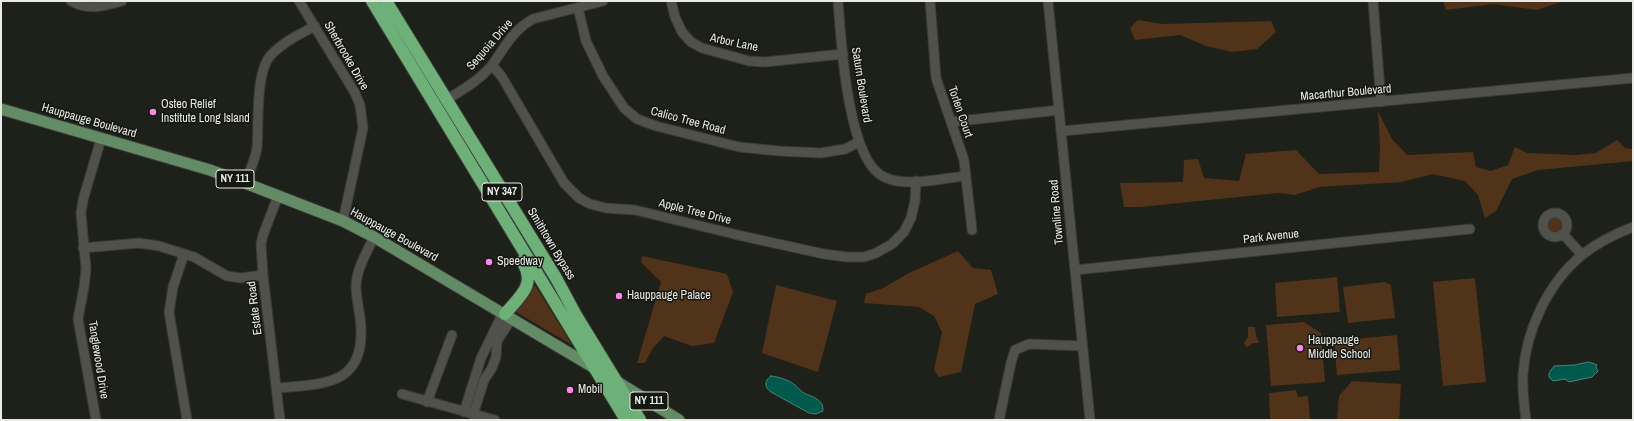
<!DOCTYPE html>
<style>
body{margin:0}
#map{position:relative;width:1634px;height:421px;overflow:hidden;background:#1e201a;font-family:"Archivo Narrow",sans-serif}
canvas{display:block}
.frame{position:absolute;inset:0;border:2px solid #e9eae6;pointer-events:none}
</style>
<div id="map">
<canvas width="1634" height="421"></canvas>
<div class="frame"></div>
</div>
<script>
const context = document.querySelector('canvas').getContext('2d');
context.lineJoin = 'round';
function fillPath(path, color) {
  context.fillStyle = color;
  context.fill(path, 'evenodd');
}
function stroke(path, color, width, dash) {
  context.strokeStyle = color;
  context.lineWidth = width;
  context.lineCap = dash ? 'butt' : 'round';
  context.setLineDash(dash || []);
  context.stroke(path);
}
function label(font, color, halo, rows, align = 'center') {
  context.font = font + ' "Archivo Narrow",sans-serif';
  context.lineWidth = 3;
  context.setLineDash([]);
  context.textBaseline = 'middle';
  context.strokeStyle = halo;
  context.fillStyle = color;
  for (const [text, x, y, turn = 0] of rows) {
    context.save();
    context.translate(x, y);
    context.rotate((+turn || 0) * Math.PI / 180);
    context.textAlign = isNaN(turn) ? turn : align;
    if (halo) context.strokeText(text, 0, 0);
    context.fillText(text, 0, 0);
    context.restore();
  }
}
fillPath(new Path2D(`
 M1443,1h118v1l-24,8 -44,-6 -47,6z
 M1138,20l24,4 109,-3 5,11 -19,17 -25,3 -26,-6 -26,-11 -45,5 -5,-12z
 M1378,111l14,28 15,16 66,-3 3,15 15,4 17,-6 7,-18 12,6 49,2 20,-2 21,-13 8,8 8,1v12l-95,9 -26,9 -16,32 -11,7 -7,-23 -13,-14 -32,-7 -32,8 -82,5 -24,8 -17,-2 -138,14h-16l-4,-24 63,-1 1,-22 14,-1 6,19 35,3 7,-27 50,-4 23,24 60,-2 1,-26z
 M1545 225a10 10 0 1 1 20 0a10 10 0 1 1-20 0Z
 M958,251l15,17 18,2 7,24 -23,10 -14,68 -22,5 -5,-7 8,-38 -8,-16 -15,-9 -55,-4 2,-9 17,-6 26,-15z
 M642,256l85,18 6,18 -19,51 -22,3 -28,-10 -11,12 -8,15h-8l24,-81 -20,-20z
 M1337,277l3,35 -63,5 -2,-34z
 M1475,278l11,104 -43,4 -10,-104z
 M1385,282l6,3 4,33 -47,5 -5,-36z
 M535,285l37,60 -56,-33z
 M776,285l61,16 -19,71 -56,-19z
 M1304,322l17,11 4,49 -54,4 -5,-61z
 M1248,327h7l1,9 3,5 -1,2h-5l-5,4h-2l-2,-4 4,-6z
 M1397,335l3,35 -63,5 -3,-34z
 M1352,381l49,3 -2,36h-62l2,-24z
 M1296,390l2,7 10,-1 2,24h-40l-1,-27z`), '#513319');
const water = new Path2D(`
 M1589,362l8,3 -1,2 2,4 -6,6 -23,5 -4,-3 -12,2 -4,-4v-4l5,-7 20,-1z
 M771,376c8,1 18,4 24,9 3,2 5,6 9,8 8,4 20,6 19,18l-7,3 -7,-1 -38,-21c-7,-5 -7,-11 0,-16z`);
fillPath(water, '#005a4c');
stroke(water, '#46857a', 1);
const minor = new Path2D(`
 M71,1c18,10 33,5 51,0
 M299,1l56,92 5,12 3,23 -20,93
 M671,1l4,16 7,15 9,10 11,6 47,13 16,1 78,-8
 M838,1c3,38 9,159 46,176 22,11 58,1 82,-1
 M930,1l6,77 28,82 8,70
 M1048,1l42,419
 M1373,1l8,101
 M578,8l8,33 17,35 21,32 13,11 19,7 83,21 40,4 42,2 24,-4 14,-7
 M492,65l10,12 62,106 15,15 11,6 16,4 29,2 107,26 82,18 23,3h17l12,-4 16,-9 12,-12 7,-14 4,-17 1,-20
 M446,100c16,-10 34,-20 46,-35 13,-18 21,-35 41,-46l70,-18
 M951,122l108,-12
 M1062,131l571,-53
 M245,183c5,-12 10,-23 12,-35 2,-24 -2,-76 14,-93 12,-13 29,-21 44,-29
 M278,196l-15,39 -2,9 2,31 17,145
 M1543 225a12 12 0 1 1 24 0a12 12 0 1 1-24 0Z
 M1563,234l19,21
 M83,248l56,-5 20,3 35,11 33,19 14,2 22,-3
 M184,254l-11,33 -4,25 18,108
 M1075,270l395,-41
 M277,388c42,-4 86,-1 84,-58 0,-15 -5,-29 -5,-45 1,-17 11,-33 18,-48
 M402,394l93,26
 M427,402l25,-67
 M464,412l17,-54 22,-45
 M473,415l11,-35 8,-12 4,-11 1,-16 15,-23
 M96,420l-18,-101 6,-32 2,-18 -5,-56 2,-13 18,-61
 M999,420l12,-57 4,-13 14,-6 53,2
 M1526,420c-2,-15 -4,-31 -3,-46 3,-44 25,-91 59,-119 16,-13 33,-21 51,-28`);
const major = new Path2D(`
 M1,109l209,61 35,13 98,38 31,16 222,132
 M616,381l63,39`);
const highway = new Path2D(`
 M372,1l254,419
 M386,1l170,277 21,39 63,103
 M505,314c15,-18 32,-29 17,-53`);
stroke(minor, '#3a3b36', 11);
stroke(major, '#3a3b36', 13);
stroke(highway, '#3a3b36', 14);
stroke(minor, '#4f514a', 9);
stroke(major, '#628b66', 11);
stroke(highway, '#6eb178', 12);
for (const [x, y, r, color] of [
 [153,112,4,"#f888ea"],
 [489,262,4,"#f888ea"],
 [619,296,4,"#f888ea"],
 [1300,348,4,"#f888ea"],
 [570,390,4,"#f888ea"]
]) {
  const dot = new Path2D();
  dot.arc(x, y, r, 0, 2 * Math.PI);
  context.fillStyle = color;
  context.fill(dot);
  stroke(dot, '#151711', 1.5);
}
for (const [x, y, w] of [
 [235,179,38],
 [502,192,40],
 [649,401,38]
]) {
  const box = new Path2D();
  box.roundRect(x - w / 2, y - 9, w, 18, 3);
  context.fillStyle = '#151711';
  context.fill(box);
  stroke(box, '#e9eae6', 1);
}
label('bold 11px', '#e9eae6', null, [
 ["NY 111",235,179],
 ["NY 347",502,192],
 ["NY 111",649,401]
]);
label('12px', '#e9eae6', '#151711', [
 ["Arbor Lane",734,43,12],
 ["Sequoia Drive",490,45,-49],
 ["Sherbrooke Drive",346,56,60],
 ["Saturn Boulevard",861,85,81],
 ["Macarthur Boulevard",1346,93,-5],
 ["Torlen Court",960,112,71],
 ["Hauppauge Boulevard",89,121,16],
 ["Calico Tree Road",688,121,15],
 ["Apple Tree Drive",695,212,14],
 ["Townline Road",1057,212,-95],
 ["Hauppauge Boulevard",394,235,29],
 ["Park Avenue",1271,237,-6],
 ["Smithtown Bypass",551,244,59],
 ["Estate Road",255,308,-97],
 ["Tanglewood Drive",98,360,81]
]);
label('12px', '#e9eae6', '#151711', [
 ["Osteo Relief",161,105],
 ["Institute Long Island",161,119],
 ["Speedway",497,262],
 ["Hauppauge Palace",627,296],
 ["Hauppauge",1308,341],
 ["Middle School",1308,355],
 ["Mobil",578,390]
], 'left');
</script>
